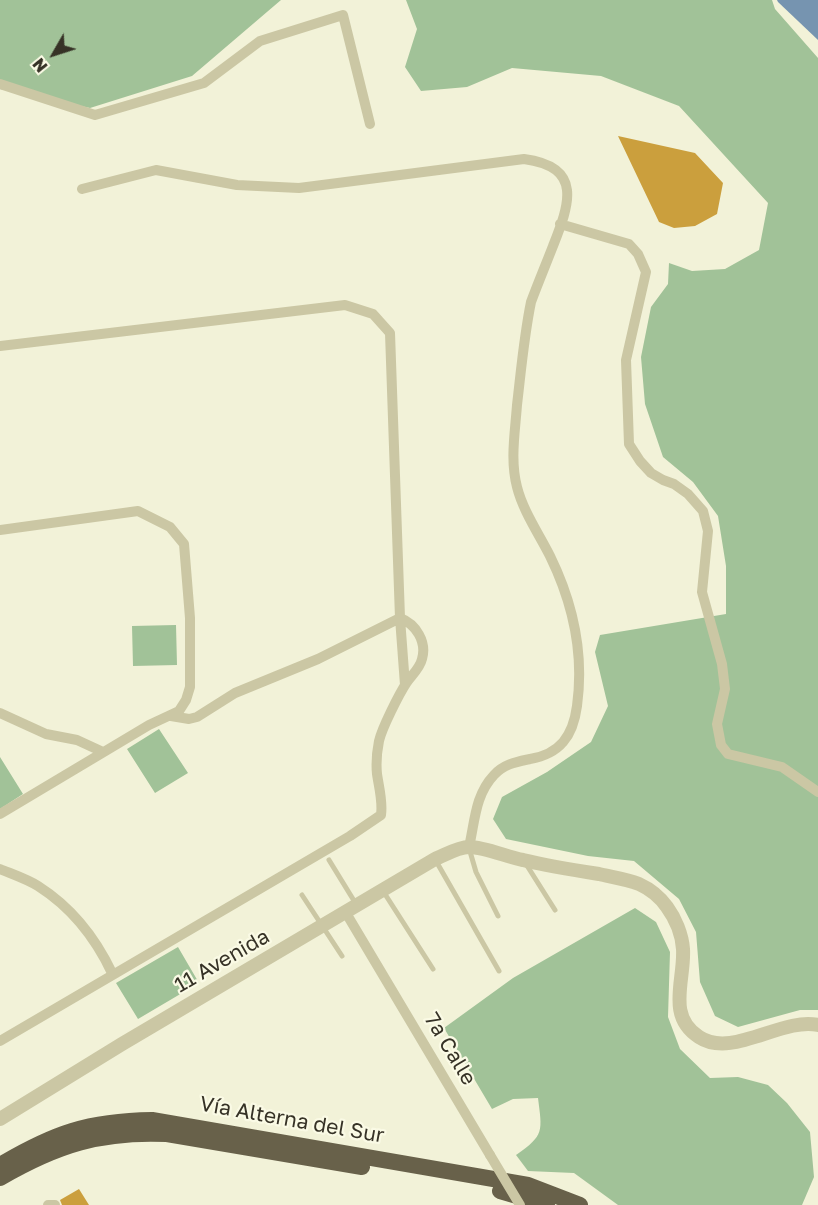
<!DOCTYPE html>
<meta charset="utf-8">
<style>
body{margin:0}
#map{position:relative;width:818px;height:1205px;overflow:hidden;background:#f2f2d8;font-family:"Golos Text",sans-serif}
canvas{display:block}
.north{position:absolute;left:24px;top:24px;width:60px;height:60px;-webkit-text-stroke:4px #fafae5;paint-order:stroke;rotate:231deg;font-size:16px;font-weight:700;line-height:24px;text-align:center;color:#363226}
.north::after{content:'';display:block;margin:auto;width:21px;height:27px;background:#363226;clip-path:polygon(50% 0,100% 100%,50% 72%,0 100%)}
</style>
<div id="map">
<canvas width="818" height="1205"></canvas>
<div class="north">N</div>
</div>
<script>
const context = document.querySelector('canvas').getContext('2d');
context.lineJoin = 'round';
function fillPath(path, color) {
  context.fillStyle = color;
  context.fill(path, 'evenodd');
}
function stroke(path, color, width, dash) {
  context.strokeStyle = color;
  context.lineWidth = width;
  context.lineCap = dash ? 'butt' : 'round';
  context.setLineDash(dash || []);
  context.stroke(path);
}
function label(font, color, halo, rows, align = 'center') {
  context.font = font + ' "Golos Text",sans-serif';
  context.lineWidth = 4.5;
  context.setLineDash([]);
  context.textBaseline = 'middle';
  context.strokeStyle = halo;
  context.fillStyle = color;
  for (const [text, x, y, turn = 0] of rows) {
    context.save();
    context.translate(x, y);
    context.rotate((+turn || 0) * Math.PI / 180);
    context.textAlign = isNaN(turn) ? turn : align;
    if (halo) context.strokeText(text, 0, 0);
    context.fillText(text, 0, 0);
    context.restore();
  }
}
fillPath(new Path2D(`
 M0,0h281l-89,76 -102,32 -90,-19z
 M406,0h366l3,9 43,49v952h-18l-62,17 -23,-11 -15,-34 -4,-50 -17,-33 -45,-38 -46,-5 -82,-17 -13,-20 9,-22 45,-25 44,-30 17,-36 -13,-54 5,-17 126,-21v-48l-8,-50 -25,-34 -30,-25 -18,-53 -4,-47 10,-50 17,-23 1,-21 23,8 33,-2 34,-19 9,-47 -89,-97 -78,-30 -89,-8 -45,19 -46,4 -16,-24 12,-38z
 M176,625l1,40 -44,1 -1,-40z
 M159,729l29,44 -33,20 -28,-44z
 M0,757l23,37 -23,15z
 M635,908l21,14 14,30 -2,65 12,32 30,29 28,-1 30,8 19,18 23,29 4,45 -12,28h-184l-44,-32 -46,-2 -12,-16c29,-20 26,-24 22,-57l-25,1 -21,10 -48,-81 69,-50z
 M178,947l21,36 -61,36 -22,-36z`), '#a1c298');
fillPath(new Path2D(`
 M777,0h41v40l-40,-38z`), '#7694b0');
fillPath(new Path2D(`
 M618,136l77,17 28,30 -6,31 -22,12 -21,2 -15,-6z
 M79,1189l10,16h-27l-2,-5z`), '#cb9f3d');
stroke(new Path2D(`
 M469,848l7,24 22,44
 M329,860l27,44
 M436,861l63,110
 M526,864l29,46
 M383,891l50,78
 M302,895l40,61`), '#cbc7a4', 5);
stroke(new Path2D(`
 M0,84l95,31 109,-32 56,-42 83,-26 27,109
 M82,189l74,-19 81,15 62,3 225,-29c60,8 45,46 29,87 -7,18 -15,37 -22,56 -7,34 -10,69 -14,103 -2,28 -7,55 0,82 6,24 22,47 33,69 23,47 34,99 27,150 -4,30 -17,48 -47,53 -14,3 -26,5 -36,16 -19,20 -19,46 -25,72
 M560,224l69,20 9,10 8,18 -20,88 3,84 11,17 11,12 12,7 11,4 14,10 15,17 5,20 -6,61 20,72 3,25 -8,35 4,21 7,9 54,13 36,25
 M0,346l345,-41 28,9 17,19 10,285c16,6 27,24 22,41 -2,9 -10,16 -15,23 -8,12 -25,46 -28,59 -2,10 -3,23 -2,33 2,14 6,27 4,41l-31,21 -350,205
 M0,530l138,-19 32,16 14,17 6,74v69l-4,13 -7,11 -30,14 -149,89
 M0,713l46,21 31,6 26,12
 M171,716l18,3 8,-2 38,-24 83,-34 82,-41 5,67
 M0,869c12,5 27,10 38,17 33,21 58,53 74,87
 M346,913l144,242
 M48,1205h7`), '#cbc7a4', 10);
stroke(new Path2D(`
 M0,1119l122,-75 313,-185c10,-4 23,-12 34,-12 16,0 38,10 54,13 25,6 50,10 76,14 13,3 27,5 40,10 11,5 21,13 28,23 8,11 15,27 16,42 2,31 -17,67 16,88 33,22 83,-20 119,-12`), '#cbc7a4', 14);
stroke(new Path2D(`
 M0,1165c54,-32 88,-44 152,-45l376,65 52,20
 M0,1178c57,-33 101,-47 167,-44l195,33
 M500,1191l47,14`), '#68614a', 16);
stroke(new Path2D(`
 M490,1155l30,50`), '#cbc7a4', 10);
label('21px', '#363226', '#fafae5', [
 ["11 Avenida",222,961,-30],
 ["7a Calle",450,1049,59],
 ["Vía Alterna del Sur",292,1120,10]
]);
</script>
